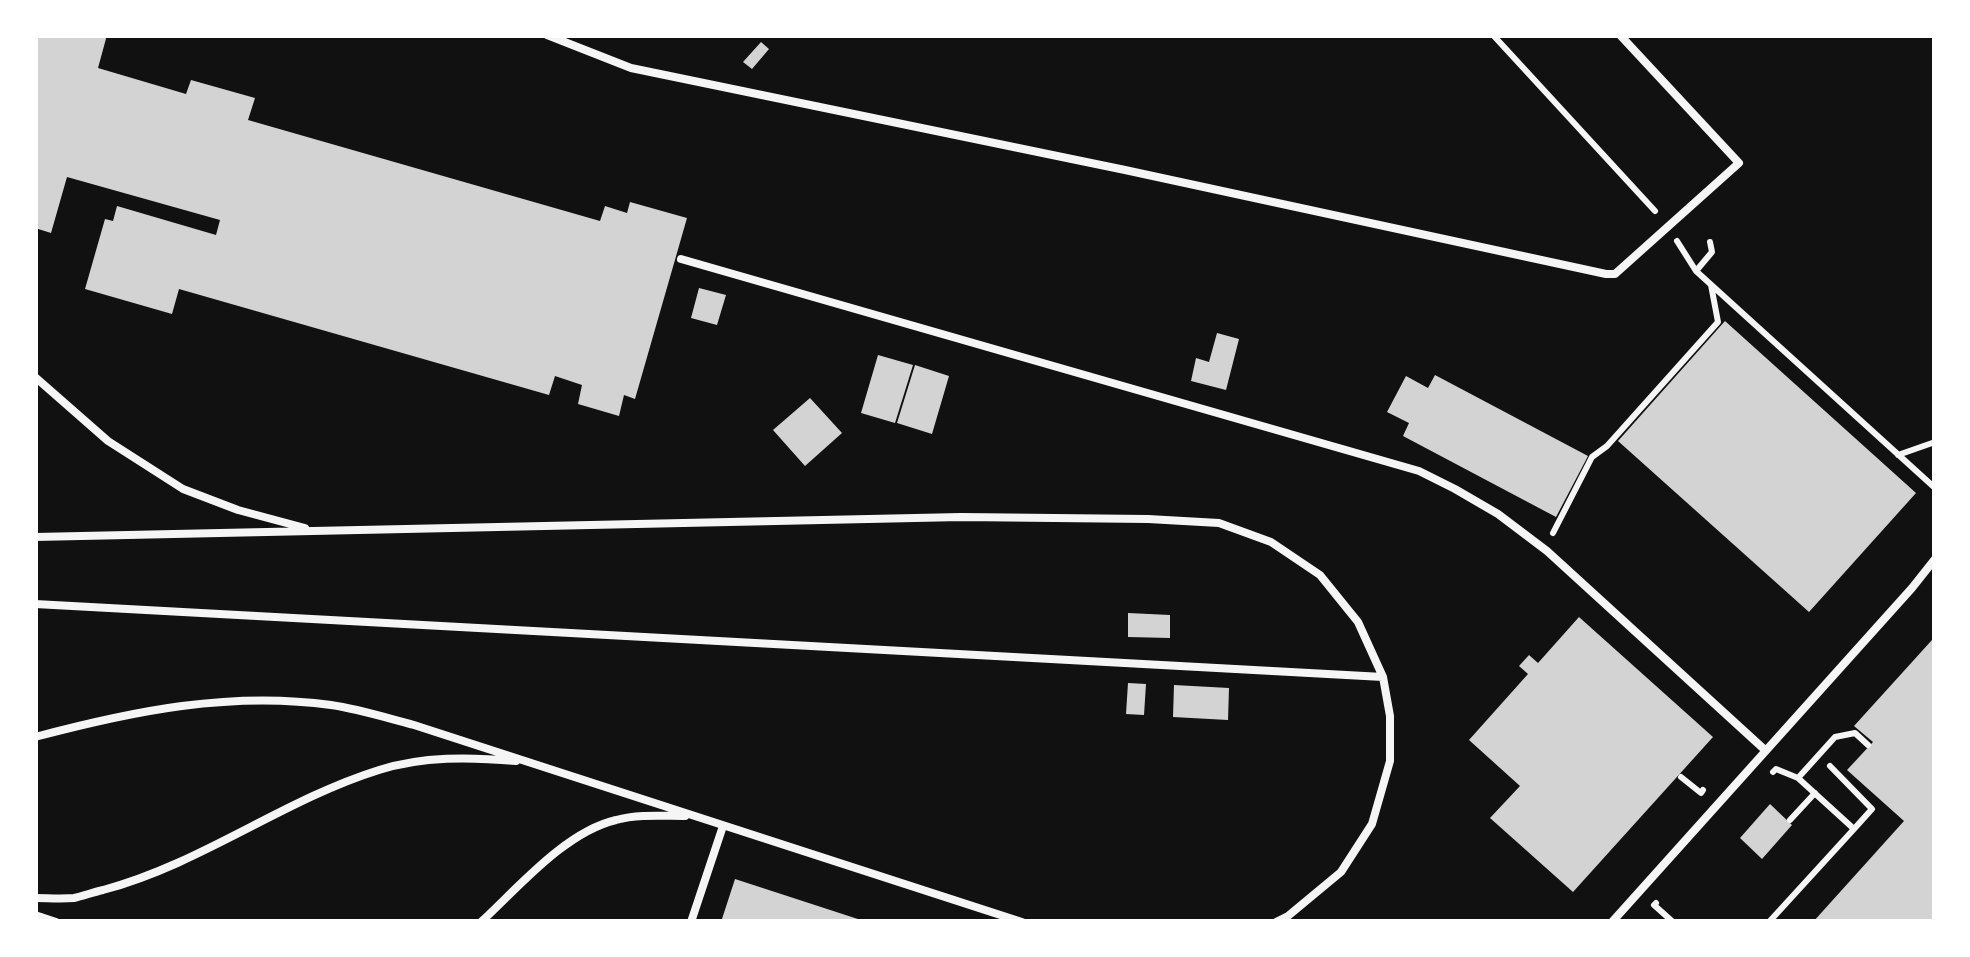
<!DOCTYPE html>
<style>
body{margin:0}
#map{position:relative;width:1970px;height:957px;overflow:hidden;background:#111;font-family:Arial,sans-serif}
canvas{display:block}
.frame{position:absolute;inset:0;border:38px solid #fff;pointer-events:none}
</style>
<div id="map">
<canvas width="1970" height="957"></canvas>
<div class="frame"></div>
</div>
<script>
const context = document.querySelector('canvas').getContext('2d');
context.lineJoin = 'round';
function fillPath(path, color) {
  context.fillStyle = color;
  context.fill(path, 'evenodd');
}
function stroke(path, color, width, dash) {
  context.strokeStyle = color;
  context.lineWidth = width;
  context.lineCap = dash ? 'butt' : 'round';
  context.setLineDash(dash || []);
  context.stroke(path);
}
fillPath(new Path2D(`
 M35,35h72l-9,33 88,26 5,-14 64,18 -7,22 352,101 5,-15 22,7 3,-11 57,16 -52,181 -11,-4 -5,21 -41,-12 4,-19 -27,-9 -6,19 -370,-106 -7,25 -87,-25 20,-70 8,2 4,-15 99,29 4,-15 -153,-43 -16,56 -16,-5z
 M761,42l8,7 -17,20 -9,-7z
 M699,288l27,7 -9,30 -26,-7z
 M1725,321l191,172 -107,119 -191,-171z
 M1217,333l22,6 -13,51 -35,-9 5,-23 13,4z
 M878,355l35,10 -18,58 -34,-10z
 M915,365l34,11 -17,58 -35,-11z
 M1435,375l153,81 -32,61 -153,-81 6,-13 -22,-11 19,-36 22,12z
 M810,398l32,35 -37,33 -32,-36z
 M1128,613l42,2v23l-42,-1z
 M1579,617l134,120 -140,155 -83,-74 30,-32 -51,-46 59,-66 -9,-8 10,-11 9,8z
 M1932,640l3,3v279h-122l91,-101 -57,-51 26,-28 -19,-16z
 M1128,683l18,1 -2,31 -18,-1z
 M1174,685l55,3 -1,32 -55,-3z
 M1770,804l22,21 -30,34 -22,-21z
 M735,879l129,42v1h-143z`), '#d3d3d3');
stroke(new Path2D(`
 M1493,35l162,176
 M1677,241l19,30 239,217
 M1696,271l16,-19 -2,-10
 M1898,455l37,-13
 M1553,533l39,-76 15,-11 111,-124 -7,-37
 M1830,766l42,43 -18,20
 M1681,777l20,16 2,-3
 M1798,778l37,-41 20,-4 13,12
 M1790,820l25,-27
 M1656,903l-2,2 19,17
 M1769,922l85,-93 -56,-51 -22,-9 -3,3`), '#f5f5f5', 6);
stroke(new Path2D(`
 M547,35l84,33 494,102 481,104h9l124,-111 -119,-128
 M681,259l738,212 36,18 43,25 49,37 218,199
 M35,377l73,64 75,48 55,21 67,18
 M35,537l926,-20 187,2 71,4 52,19 49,33 38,47 25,55 7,39v45l-18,63 -31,48 -53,44 -12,6
 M35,604l1348,73
 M35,737c98,-26 195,-46 296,-32 28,4 56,13 83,20l608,197
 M35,898c12,0 26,1 39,0 9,-2 20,-6 29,-8 98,-26 180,-90 276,-120 44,-14 91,-13 137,-9
 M35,915l21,7
 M481,922c37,-34 84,-90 135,-102 22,-6 46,-4 69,-4
 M691,922l32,-96
 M1612,922l300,-334 23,-29`), '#f5f5f5', 8);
</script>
